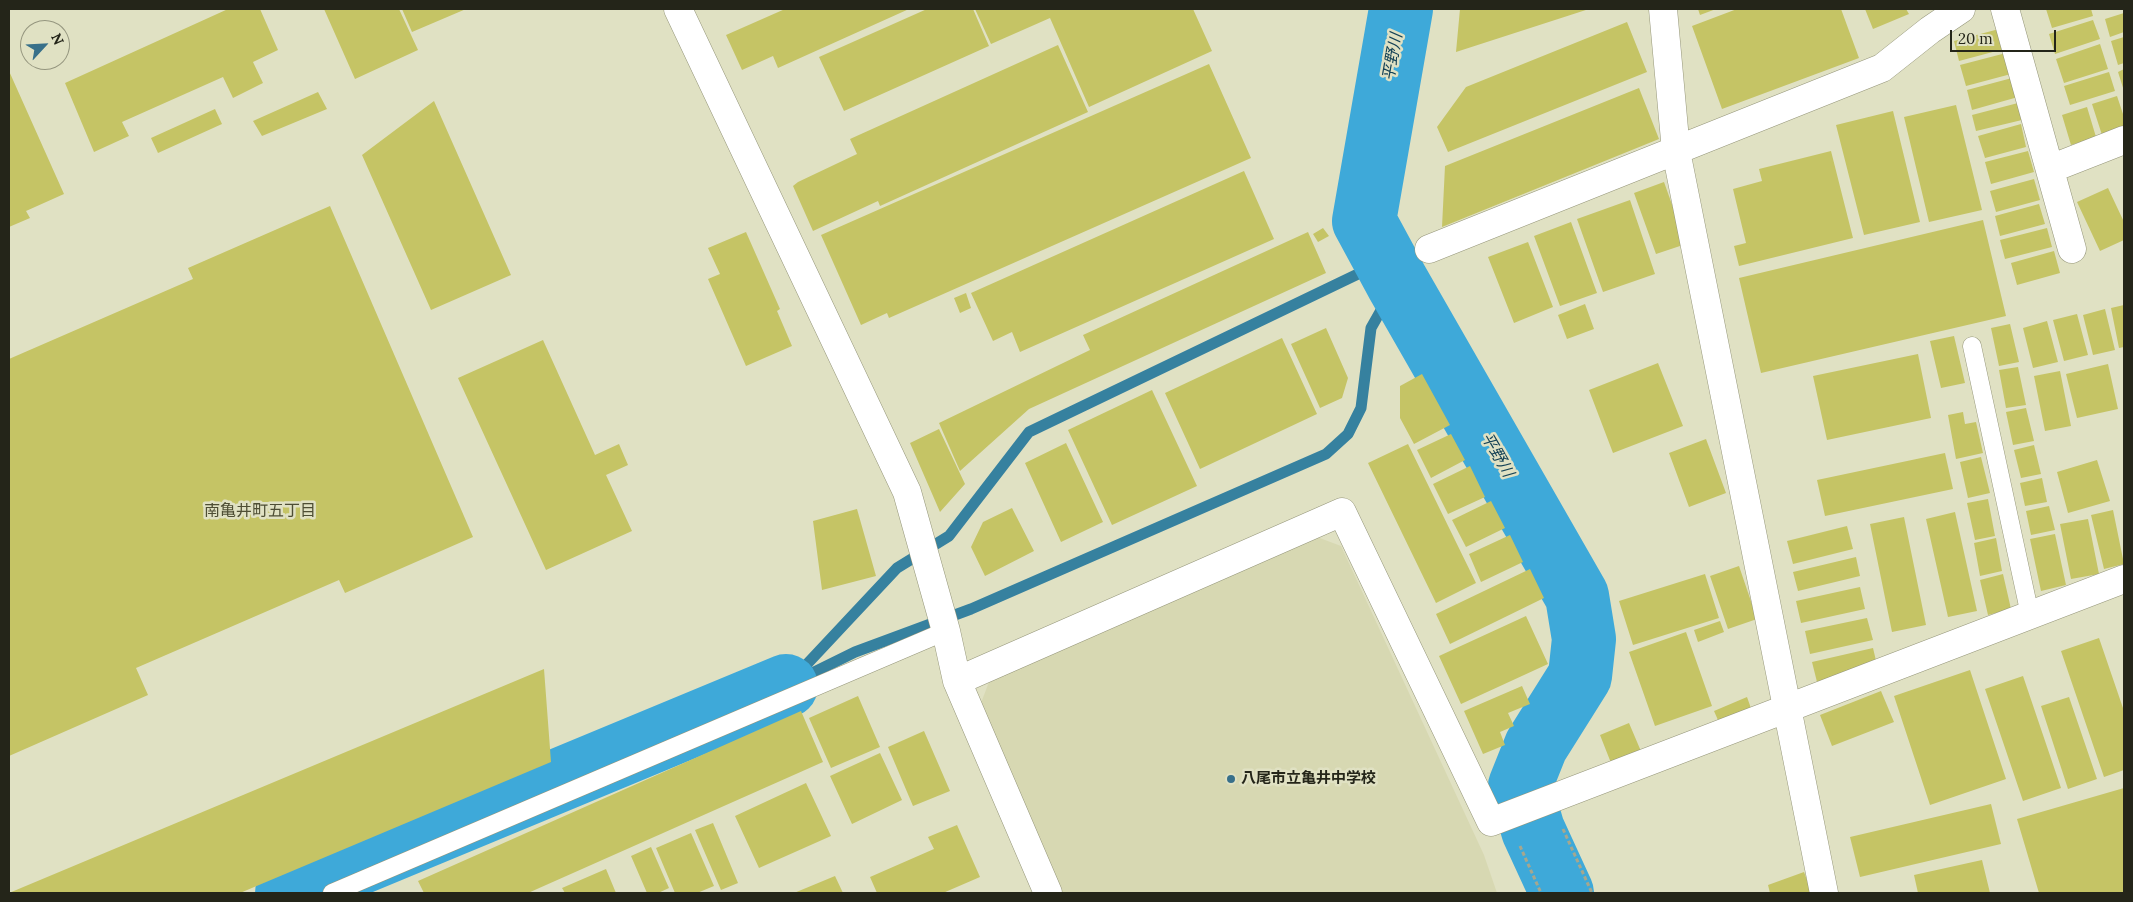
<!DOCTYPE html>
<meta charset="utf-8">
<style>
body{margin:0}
#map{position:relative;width:2133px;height:902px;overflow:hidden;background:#e0e1c3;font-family:Lora,serif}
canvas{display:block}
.frame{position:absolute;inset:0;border:10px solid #242519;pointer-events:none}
.north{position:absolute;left:20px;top:20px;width:50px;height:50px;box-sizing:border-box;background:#e0e1c3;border:1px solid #95967f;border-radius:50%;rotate:65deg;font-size:14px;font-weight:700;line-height:20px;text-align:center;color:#242519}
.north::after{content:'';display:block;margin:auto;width:18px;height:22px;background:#38708a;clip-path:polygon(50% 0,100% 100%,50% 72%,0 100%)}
.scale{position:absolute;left:1950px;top:30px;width:106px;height:22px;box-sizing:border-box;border:2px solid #242519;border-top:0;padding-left:6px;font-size:15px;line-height:18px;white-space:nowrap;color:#242519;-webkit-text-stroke:4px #e0e1c3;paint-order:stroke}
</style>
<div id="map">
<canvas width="2133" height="902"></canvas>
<div class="frame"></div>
<div class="north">N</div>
<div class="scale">20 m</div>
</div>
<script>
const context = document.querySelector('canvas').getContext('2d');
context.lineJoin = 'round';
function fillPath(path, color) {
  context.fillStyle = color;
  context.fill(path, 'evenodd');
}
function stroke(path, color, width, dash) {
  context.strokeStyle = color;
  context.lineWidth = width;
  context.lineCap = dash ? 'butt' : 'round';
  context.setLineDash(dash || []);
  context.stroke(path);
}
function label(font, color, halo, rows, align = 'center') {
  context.font = font + ' Lora,"Noto Sans JP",serif';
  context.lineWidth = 5;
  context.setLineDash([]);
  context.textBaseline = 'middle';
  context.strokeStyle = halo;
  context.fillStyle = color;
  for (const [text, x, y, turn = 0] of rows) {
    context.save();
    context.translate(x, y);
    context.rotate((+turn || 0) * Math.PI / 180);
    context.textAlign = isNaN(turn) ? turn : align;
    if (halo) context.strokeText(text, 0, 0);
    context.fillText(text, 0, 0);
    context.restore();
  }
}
fillPath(new Path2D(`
 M1317,537l24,9 143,309 13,38h-435l-81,-190 11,-29z`), '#d7d8b2');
stroke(new Path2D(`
 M793,679l104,-111 52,-32 80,-104 356,-171
 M786,686l69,-34 116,-43 355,-155 22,-20 13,-26 10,-80 26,-46`), '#36819f', 11);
stroke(new Path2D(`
 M1401,9l-37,212 33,61 180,314 7,43 -4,37 -44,70 -16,40 13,44 29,63
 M287,893l499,-207`), '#3ea9d9', 64);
fillPath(new Path2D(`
 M228,9h32l18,41 -25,12 10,21 -30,15 -10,-21 -101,45 7,14 -35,16 -29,-69z
 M324,9h75l19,41 -63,29z
 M402,9h64l-54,23z
 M785,9h124l-131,59 -5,-12 -31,14 -16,-35z
 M927,9h46l16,37 -145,65 -25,-54z
 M975,9h218l19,42 -123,56 -39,-89 -59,26z
 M1460,9h129l-133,43z
 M1698,9h18l-16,6z
 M1737,9h104l18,49 -137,51 -30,-83z
 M1865,9h41l3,5 -36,15z
 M2046,9h45l2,7 -41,12z
 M2124,13v19l-14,5 -5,-18z
 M2093,20l7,19 -45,15 -6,-20z
 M1627,22l20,50 -199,80 -11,-25 29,-40z
 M1999,29l5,20 -45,12 -5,-20z
 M2124,37v26l-6,2 -7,-24z
 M2100,44l8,25 -44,14 -8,-24z
 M1058,45l30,67 -208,94 -2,-5 -65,30 -20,-45 5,-4 59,-28 -7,-15z
 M2006,53l5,21 -45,12 -6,-21z
 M1209,64l42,94 -362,160 -2,-5 -26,12 -40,-90z
 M2124,69v22l-6,-19z
 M9,71l55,123 -38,17 4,7 -21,9z
 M2109,72l6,19 -45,14 -6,-19z
 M2012,78l6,19 -46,13 -5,-20z
 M1639,88l20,51 -217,88 3,-61z
 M318,92l9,17 -65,27 -9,-15z
 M2117,96l7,21v11l-22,7 -10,-31z
 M434,101l77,174 -80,35 -69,-155z
 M2018,103l4,17 -46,11 -4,-16z
 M1956,105l26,105 -53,12 -25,-105z
 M2087,107l9,30 -25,8 -9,-30z
 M215,109l7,15 -64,29 -7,-15z
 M1893,111l27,111 -56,13 -28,-110z
 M2021,124l5,23 -41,11 -7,-22z
 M1831,151l22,87 -114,28 -5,-20 12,-3 -13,-54 29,-8 -3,-12z
 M2028,151l6,21 -43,12 -6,-22z
 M1244,171l30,68 -254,113 -8,-20 -19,9 -22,-48z
 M2034,179l6,21 -44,12 -6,-21z
 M1664,182l22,62 -30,10 -22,-61z
 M2108,188l16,34v18l-24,11 -23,-49z
 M1630,200l25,74 -52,18 -26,-73z
 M2039,204l6,20 -45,12 -5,-20z
 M330,206l143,331 -128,56 -6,-13 -203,88 12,27 -139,61v-397l184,-80 -5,-11z
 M1983,220l23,96 -245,57 -22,-95z
 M1571,222l26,71 -37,13 -26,-70z
 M1323,228l6,8 -11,6 -5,-8z
 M2047,228l5,19 -47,12 -5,-19z
 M746,232l34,77 -3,2 15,35 -46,20 -38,-87 12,-5 -12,-26z
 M1308,232l18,41 -297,136 -69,62 -21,-48 151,-73 -7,-15z
 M1528,242l25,65 -39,16 -26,-66z
 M2054,251l6,22 -43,12 -6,-22z
 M966,293l5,15 -11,5 -6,-15z
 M1585,304l9,25 -27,10 -9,-24z
 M2124,305v42l-5,1 -8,-40z
 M2105,309l10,41 -22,5 -10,-40z
 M2077,314l11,41 -24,6 -11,-41z
 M2047,321l11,41 -25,6 -10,-40z
 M2010,324l9,38 -20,4 -8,-38z
 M1326,328l22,50 -6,20 -22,10 -29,-64z
 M1954,336l11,47 -24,5 -11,-47z
 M1282,338l35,76 -117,55 -35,-76z
 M543,340l52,115 24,-11 9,21 -22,10 26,56 -86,39 -88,-192z
 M1918,354l13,64 -104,22 -14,-64z
 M1658,363l25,63 -70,27 -24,-63z
 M2108,364l10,45 -41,9 -11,-44z
 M2018,367l8,38 -20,3 -7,-38z
 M2060,371l11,55 -26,5 -11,-55z
 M1422,374l28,51 -36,19 -14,-26v-32z
 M1152,390l45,96 -85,39 -44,-95z
 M2026,408l8,33 -21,4 -7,-33z
 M1963,412l2,12 11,-2 7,31 -27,6 -8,-44z
 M939,429l26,55 -25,28 -30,-69z
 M1451,434l14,26 -34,18 -14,-28z
 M1706,439l20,54 -37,14 -20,-54z
 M1066,443l37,79 -42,20 -36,-79z
 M1408,444l68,139 -40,20 -68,-140z
 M2034,445l7,29 -20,4 -7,-28z
 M1945,453l8,36 -128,27 -8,-36z
 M1981,457l9,36 -22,5 -8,-36z
 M2097,460l13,41 -42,12 -11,-41z
 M1470,466l15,31 -37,17 -15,-30z
 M2042,478l5,24 -22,4 -5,-23z
 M1988,499l7,37 -20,4 -8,-37z
 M1491,501l14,27 -39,19 -14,-27z
 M2049,506l6,24 -24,5 -5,-24z
 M1012,508l22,43 -49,25 -14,-29 12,-25z
 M857,509l19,67 -54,14 -9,-69z
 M2113,510l11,54 -20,5 -13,-54z
 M1955,512l22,99 -29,6 -22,-98z
 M1904,517l22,108 -34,7 -22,-108z
 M2088,519l11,55 -28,5 -11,-55z
 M1847,526l6,23 -60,15 -6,-23z
 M2055,534l11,51 -25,6 -11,-52z
 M1510,535l13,27 -42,20 -12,-28z
 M1996,538l6,33 -22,5 -6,-33z
 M1856,557l4,19 -62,15 -5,-19z
 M1739,566l18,53 -29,10 -18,-53z
 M1530,569l14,29 -94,46 -14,-30z
 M1705,574l14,44 -86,27 -14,-44z
 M2003,574l8,35 -23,6 -8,-35z
 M1860,587l5,22 -64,14 -5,-22z
 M1526,616l22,48 -87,40 -22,-48z
 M1867,618l6,22 -63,14 -5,-23z
 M1720,621l4,11 -26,10 -4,-12z
 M1686,632l26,74 -57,20 -26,-74z
 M2099,638l25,73v59l-20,7 -43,-126z
 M1873,648l5,21 -61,13 -5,-20z
 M544,669l7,93 -311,131h-231z
 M1970,670l36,109 -76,26 -36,-109z
 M2023,676l38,112 -38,13 -38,-112z
 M1522,686l8,18 -22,9 6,13 -14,6 5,13 -22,9 -19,-43z
 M1881,691l13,31 -62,24 -12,-31z
 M858,696l22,51 -49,21 -22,-50z
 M1747,697l6,17 -32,13 -7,-16z
 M2069,697l28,82 -29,10 -27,-83z
 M801,711l22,51 -295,131h-104l-6,-12z
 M1629,723l14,33 -30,12 -13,-33z
 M924,731l26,60 -37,15 -25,-59z
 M880,753l22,47 -50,24 -22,-48z
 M806,783l25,53 -72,32 -24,-52z
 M2124,788v105h-85l-22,-74z
 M1991,804l10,40 -141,33 -10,-40z
 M713,823l25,60 -17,7 -26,-60z
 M957,825l23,52 -37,16h-66l-7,-16 64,-28 -6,-12z
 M691,833l23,53 -17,7h-22l-19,-45z
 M651,847l18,41 -11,5h-11l-16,-37z
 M1982,860l8,33h-72l-4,-18z
 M606,869l10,24h-51l-3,-5z
 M1804,872l7,19 -5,2h-36l-2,-8z
 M835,876l8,17h-49z`), '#c5c465');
const service = new Path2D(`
 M1972,346l58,269
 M332,893l614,-262`);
const minor = new Path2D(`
 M678,9l229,483 39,139 11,50 91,212
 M1663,9l13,142 148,742
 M2005,9l67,240
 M2050,169l74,-29
 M1429,249l453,-181 48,-38 31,-21
 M957,681l385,-169 149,310 633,-243`);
stroke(service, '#95967a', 19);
stroke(minor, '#95967a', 29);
stroke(new Path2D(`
 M1563,829l29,64
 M1520,846l21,47`), '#a6a78e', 3, [4, 2.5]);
stroke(service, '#fff', 18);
stroke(minor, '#fff', 28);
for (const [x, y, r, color] of [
 [1231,779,5,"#38708a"]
]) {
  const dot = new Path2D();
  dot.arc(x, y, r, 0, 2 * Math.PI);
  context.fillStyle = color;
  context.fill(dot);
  stroke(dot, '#e0e1c3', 2);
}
label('bold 15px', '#242519', '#e0e1c3', [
 ["八尾市立亀井中学校",1241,779]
], 'left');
label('italic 16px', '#154256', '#e0e1c3', [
 ["平野川",1393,57,-80],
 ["平野川",1497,455,60]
]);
label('16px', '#4e4e34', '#e0e1c3', [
 ["南亀井町五丁目",260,511]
]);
</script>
